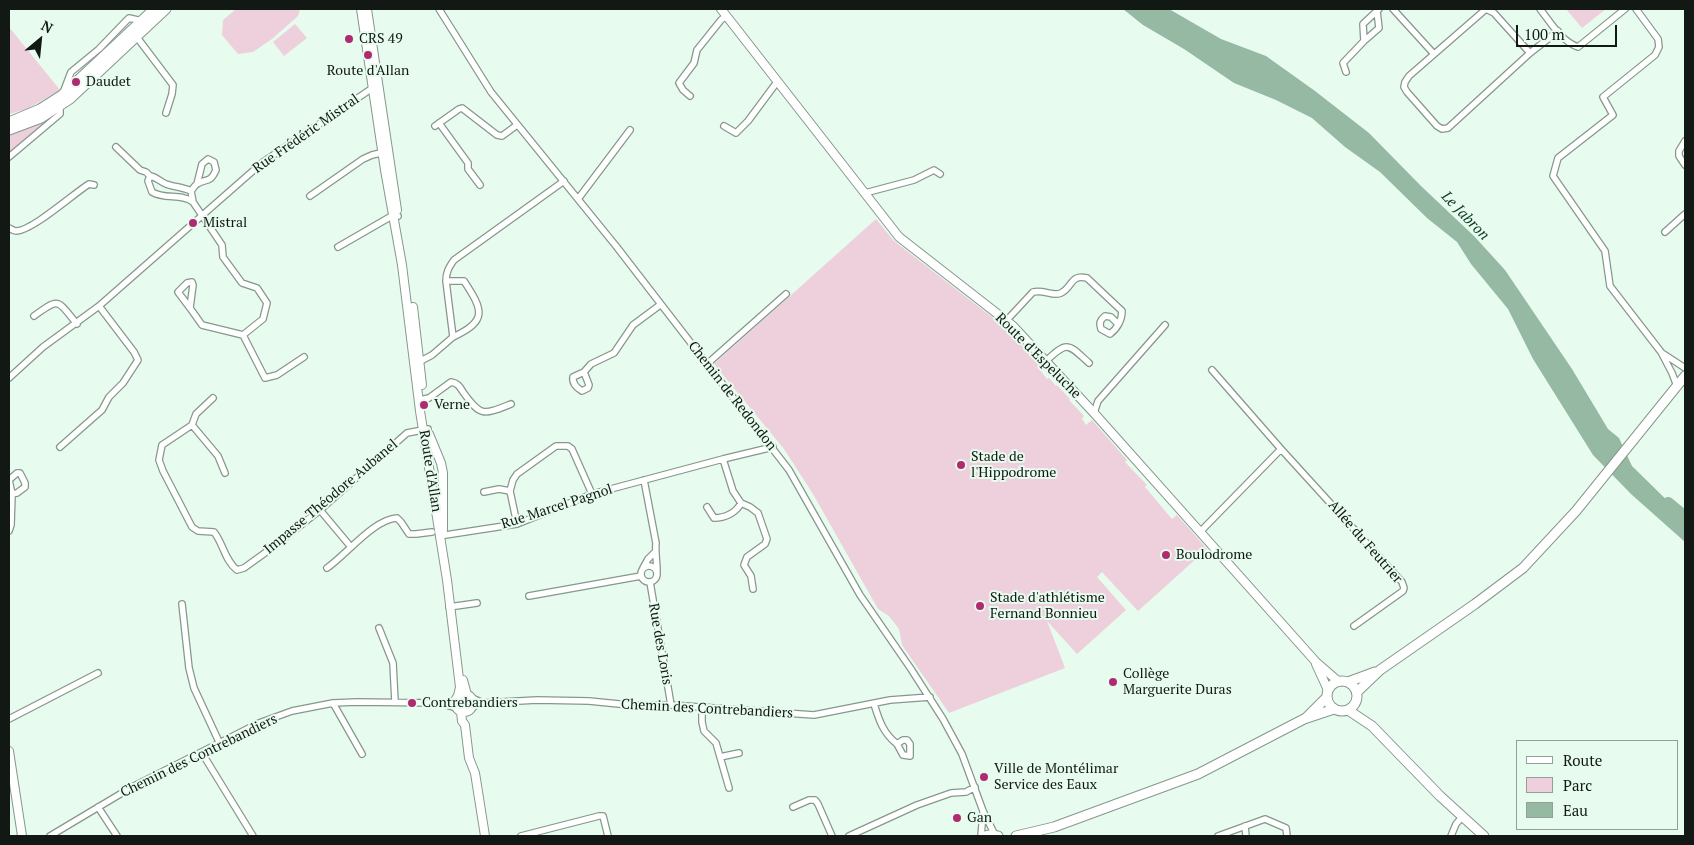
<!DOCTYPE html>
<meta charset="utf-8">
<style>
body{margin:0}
#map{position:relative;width:1694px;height:845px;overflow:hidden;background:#e8fbef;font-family:"PT Serif",serif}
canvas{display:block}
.frame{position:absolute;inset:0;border:10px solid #121914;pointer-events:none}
.legend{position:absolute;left:1516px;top:740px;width:162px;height:90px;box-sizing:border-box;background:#e8fbef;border:1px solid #92a197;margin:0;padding:6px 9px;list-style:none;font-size:15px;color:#121914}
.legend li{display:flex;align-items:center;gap:10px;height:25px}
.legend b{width:25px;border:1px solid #92a197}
.north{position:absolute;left:15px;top:15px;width:50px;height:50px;-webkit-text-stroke:4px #e8fbef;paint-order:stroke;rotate:28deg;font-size:14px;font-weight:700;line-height:20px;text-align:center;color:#121914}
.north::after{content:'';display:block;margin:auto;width:18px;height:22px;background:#121914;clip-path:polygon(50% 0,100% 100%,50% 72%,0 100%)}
.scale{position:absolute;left:1516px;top:25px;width:101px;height:22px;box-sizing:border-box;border:2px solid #121914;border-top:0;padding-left:6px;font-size:15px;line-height:18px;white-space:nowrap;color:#121914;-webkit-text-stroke:4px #e8fbef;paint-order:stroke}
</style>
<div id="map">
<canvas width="1694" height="845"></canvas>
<div class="frame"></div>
<ul class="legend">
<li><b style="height:6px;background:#fff"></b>Route</li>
<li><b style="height:14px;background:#edd0db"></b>Parc</li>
<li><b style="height:14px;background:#95b9a2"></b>Eau</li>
</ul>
<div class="north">N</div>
<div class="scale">100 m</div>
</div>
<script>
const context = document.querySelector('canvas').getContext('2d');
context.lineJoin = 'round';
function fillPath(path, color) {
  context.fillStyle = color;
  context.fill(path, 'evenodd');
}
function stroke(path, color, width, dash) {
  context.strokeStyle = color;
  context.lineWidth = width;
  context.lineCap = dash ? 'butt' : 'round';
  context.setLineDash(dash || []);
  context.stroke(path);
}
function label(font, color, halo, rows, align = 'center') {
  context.font = font + ' "PT Serif",serif';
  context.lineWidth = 4;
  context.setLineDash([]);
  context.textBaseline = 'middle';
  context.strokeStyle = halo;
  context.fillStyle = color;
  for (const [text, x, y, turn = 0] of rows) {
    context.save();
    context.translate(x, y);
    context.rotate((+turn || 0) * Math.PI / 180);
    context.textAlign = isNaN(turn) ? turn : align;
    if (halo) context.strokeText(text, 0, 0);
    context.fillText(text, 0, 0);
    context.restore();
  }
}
fillPath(new Path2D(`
 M236,9h64l-2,7 -26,23 -19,13 -15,2 -16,-19 1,-15z
 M1566,9h40l-24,19z
 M295,24l12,14 -23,18 -11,-14z
 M9,27l51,63 -33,19 -18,5z
 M54,117l-43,34 -2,2v-18l26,-9z
 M876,219l18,22 112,87 37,40 -3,2 7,9 2,-1 7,8 1,-1 13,14 -1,1 15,16 -2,3 4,6 6,-5 35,40 -2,2 22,23 -2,2 27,32 5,-4 30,34 -69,62 -36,-39 -5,5 29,33 -49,44 -30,-33 18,47 -116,45 -47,-68 -3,-16 -10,-13 -11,-7 -65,-115 -29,-45 -70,-85z`), '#edd0db');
fillPath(new Path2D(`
 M1123,9h46l52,30 45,17 49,35 54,42 52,53 53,50 31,34 67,99 36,60 11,9 13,28 53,52v24l-54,-48 -38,-39 -60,-96 -25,-50 -37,-45 -14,-22 -30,-24 -47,-46 -35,-25 -33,-29 -36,-18 -42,-17 -50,-34 -41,-24z`), '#95b9a2');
stroke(new Path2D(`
 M1668,503l17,14`), '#95b9a2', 12);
const minor = new Path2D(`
 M439,9l52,83 125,154 173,224 71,125 51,74 32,50 19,35 21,57 12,24
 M1393,9l41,45
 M1486,9l8,4 36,40 -82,75 -6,1 -5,-3 -30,-34 -3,-5 1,-5 4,-6z
 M1540,9c11,14 21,32 38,38l47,-38
 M1636,9l22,30 1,8 -4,8 -52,42 10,18 -55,43 -5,18 52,75 5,35 51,66 11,21 5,13
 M136,36l37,49 -1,9 -6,19
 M1364,41l15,-13 -2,-17
 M1530,53l28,-22
 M1346,72l-3,-9 21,-22 -1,-17 16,-15
 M63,93l8,-21 28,-23 27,-28 3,-3 13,3
 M690,96l-7,-6 -4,-7 15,-20 3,-13 24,-30 5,-4
 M439,123l29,40v6l12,16
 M435,126l24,-17 3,-1 35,27 5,1 15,-11
 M724,126l12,7 12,-12 29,-39
 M1685,141l-6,10v5l6,9
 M116,147l24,23 6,2 4,4
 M9,157l51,-43v-8
 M191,191c-8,-4 -17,-4 -25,-7 -6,-2 -9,-7 -16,-8l-2,5 4,11c13,8 29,1 41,10
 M865,193l49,-13 20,-10 6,4
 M310,196l53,-37 9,-4 13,-3
 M578,199l52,-69
 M9,228c2,1 5,3 7,3 16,0 57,-37 73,-47l5,1
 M1665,232l20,-18
 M338,247l52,-30 8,-1
 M446,281h18c19,29 24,40 -11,56
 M190,308l-12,-16 9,-9 5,-1 1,3 -3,23 12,17 41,10 20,-16 4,-16 -10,-15 -15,-5 -19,-26 -1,-12 -29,-43 -2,-11c2,-2 3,-5 6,-7 9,-6 13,0 19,-14l-2,-8 -6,-3 -6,5 -5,20
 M34,316c26,-19 23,-16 43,8
 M1006,321l27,-29c10,-3 21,5 28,1 12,-6 9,-19 26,-15l35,33c0,9 -5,18 -12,23l-9,-5c-2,-6 -1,-9 4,-13l6,1 7,7
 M243,335l22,43 12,-3 27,-18
 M1662,353l23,15
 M1046,361c22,-21 22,-17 43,2
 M417,363l15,-8 21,-18 -7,-56c0,-9 3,-14 8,-21l110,-79
 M707,364l79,-70
 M584,372l5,13 -1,3 -6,3c-5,-3 -10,-8 -9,-14l11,-5 7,-8 23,-11 19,-28 27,-20
 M9,378l34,-31 56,-41 164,-144 111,-75
 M213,398l-17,16 -4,11 -30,20 -3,15 4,11 29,56 6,4 16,1c9,11 11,29 23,38l7,-2 25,-18 51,-40 87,-77 21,-4
 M419,400l10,-2 22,-16c7,1 9,5 12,10 18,25 20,23 48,12
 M1094,413l4,-12 67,-76
 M192,425l26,31 7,17
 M60,447l42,-37 7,-13 14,-14 15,-23 -4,-8 -35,-46
 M1281,449l121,133 2,6 -1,3 -49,35
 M723,459l10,32 8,12 9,4 8,6 9,26 -2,5 -18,13 -3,8 7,11 2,13
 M644,480l12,63c-1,10 1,18 1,28
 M484,492l15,-3 11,2
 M707,507l7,11c11,0 22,-5 27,-15
 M320,510l31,37
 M517,524l-7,-33 3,-11 4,-6 39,-28h12l4,3 20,45
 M9,531l2,-6 1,-31 -3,-14 8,-7h3l5,10v4l-8,6 -5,1
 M1200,532l81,-83 -69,-79
 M439,536l78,-12 75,-30 131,-35 50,-12
 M641 574a8 8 0 1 1 16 0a8 8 0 1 1-16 0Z
 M327,568c19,-13 47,-49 70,-50l4,4 8,12h7l16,-2
 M643,568l5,-9 7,-7
 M650,582l21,123
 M529,596l112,-20
 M182,604l7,64 5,20 26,56
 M449,607l28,-4
 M379,628l14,35 2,39
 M472,698l11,5
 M333,703l29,51
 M447,704l8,-4
 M874,704c5,16 9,29 23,40
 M472,707l11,-4 54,-3 52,1 40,4h42l143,10 76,-15 40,-3
 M702,707v15l2,9 12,12 13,45
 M9,719l89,-46
 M903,740h4l3,4v12l-7,-1 -6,-11z
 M202,753l51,83
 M720,757l19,-4
 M98,807l19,29
 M793,807l16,-7h6l3,4 14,32
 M1245,826l1,10
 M50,836l82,-49 127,-64 33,-12 41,-8 24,-1 83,1 16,5
 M521,836l78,-20h4l5,20
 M849,836l68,-31 34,-12 15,-1 9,-5
 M981,836l2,-23
 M1218,836l47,-17 21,9 1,8
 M1451,836l5,-12 6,-7`);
const tertiary = new Path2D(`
 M361,9l24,161 17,95 18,146 27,169 13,107 -2,9
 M367,9l30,201
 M721,9l178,228 114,89 81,87 222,249 23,20
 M413,307l9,78
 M429,434l12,29 2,10v57
 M1316,664l12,26
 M463,680l4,15
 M455 703a9 9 0 1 1 18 0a9 9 0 1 1-18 0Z
 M461,712l1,9 3,4 4,33 6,15 10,63
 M9,751l13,85`);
const secondary = new Path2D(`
 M9,122l31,-13 22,-14 92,-86
 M9,130l32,-12 29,-19 96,-90
 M1327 696a15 15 0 1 1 30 0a15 15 0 1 1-30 0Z
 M1348,682l27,-10
 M1357,692l23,-22 95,-66 48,-36 53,-57 109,-135
 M1348,710l24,16 68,70 44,40
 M1306,718l21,-21
 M985,836l5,-1 8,1
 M1016,836l38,-9 144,-53 106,-55 30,-10`);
stroke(minor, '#86988c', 8);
stroke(tertiary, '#86988c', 10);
stroke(secondary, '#86988c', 11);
stroke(minor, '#fff', 5.5);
stroke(tertiary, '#fff', 8);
stroke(secondary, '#fff', 9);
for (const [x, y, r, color] of [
 [349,39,5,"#b02a6f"],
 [368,55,5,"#b02a6f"],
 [76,82,5,"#b02a6f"],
 [193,223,5,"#b02a6f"],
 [424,405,5,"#b02a6f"],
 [961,465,5,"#b02a6f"],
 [1166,555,5,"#b02a6f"],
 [980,606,5,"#b02a6f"],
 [1113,682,5,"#b02a6f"],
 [412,703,5,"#b02a6f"],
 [984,777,5,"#b02a6f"],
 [957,818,5,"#b02a6f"]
]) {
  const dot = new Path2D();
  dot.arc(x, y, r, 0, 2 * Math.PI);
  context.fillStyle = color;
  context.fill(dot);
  stroke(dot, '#e8fbef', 2);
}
label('14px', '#121914', '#e8fbef', [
 ["CRS 49",359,39],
 ["Route d'Allan",368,71,"center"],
 ["Daudet",86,82],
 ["Mistral",203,223],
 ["Verne",434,405],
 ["Stade de",971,457],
 ["l'Hippodrome",971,473],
 ["Boulodrome",1176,555],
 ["Stade d'athlétisme",990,598],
 ["Fernand Bonnieu",990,614],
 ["Collège",1123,674],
 ["Marguerite Duras",1123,690],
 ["Contrebandiers",422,703],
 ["Ville de Montélimar",994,769],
 ["Service des Eaux",994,785],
 ["Gan",967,818]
], 'left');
label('14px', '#121914', '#e8fbef', [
 ["Rue Frédéric Mistral",306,134,-35],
 ["Route d'Espeluche",1038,356,45],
 ["Chemin de Redondon",732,396,52],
 ["Route d'Allan",430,471,81],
 ["Impasse Théodore Aubanel",331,497,-40],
 ["Rue Marcel Pagnol",557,507,-18],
 ["Allée du Feutrier",1365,542,49],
 ["Rue des Loris",660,644,80],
 ["Chemin des Contrebandiers",707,709,3],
 ["Chemin des Contrebandiers",199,756,-26]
]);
label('italic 15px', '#0d3b24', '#e8fbef', [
 ["Le Jabron",1465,216,46]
]);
</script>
